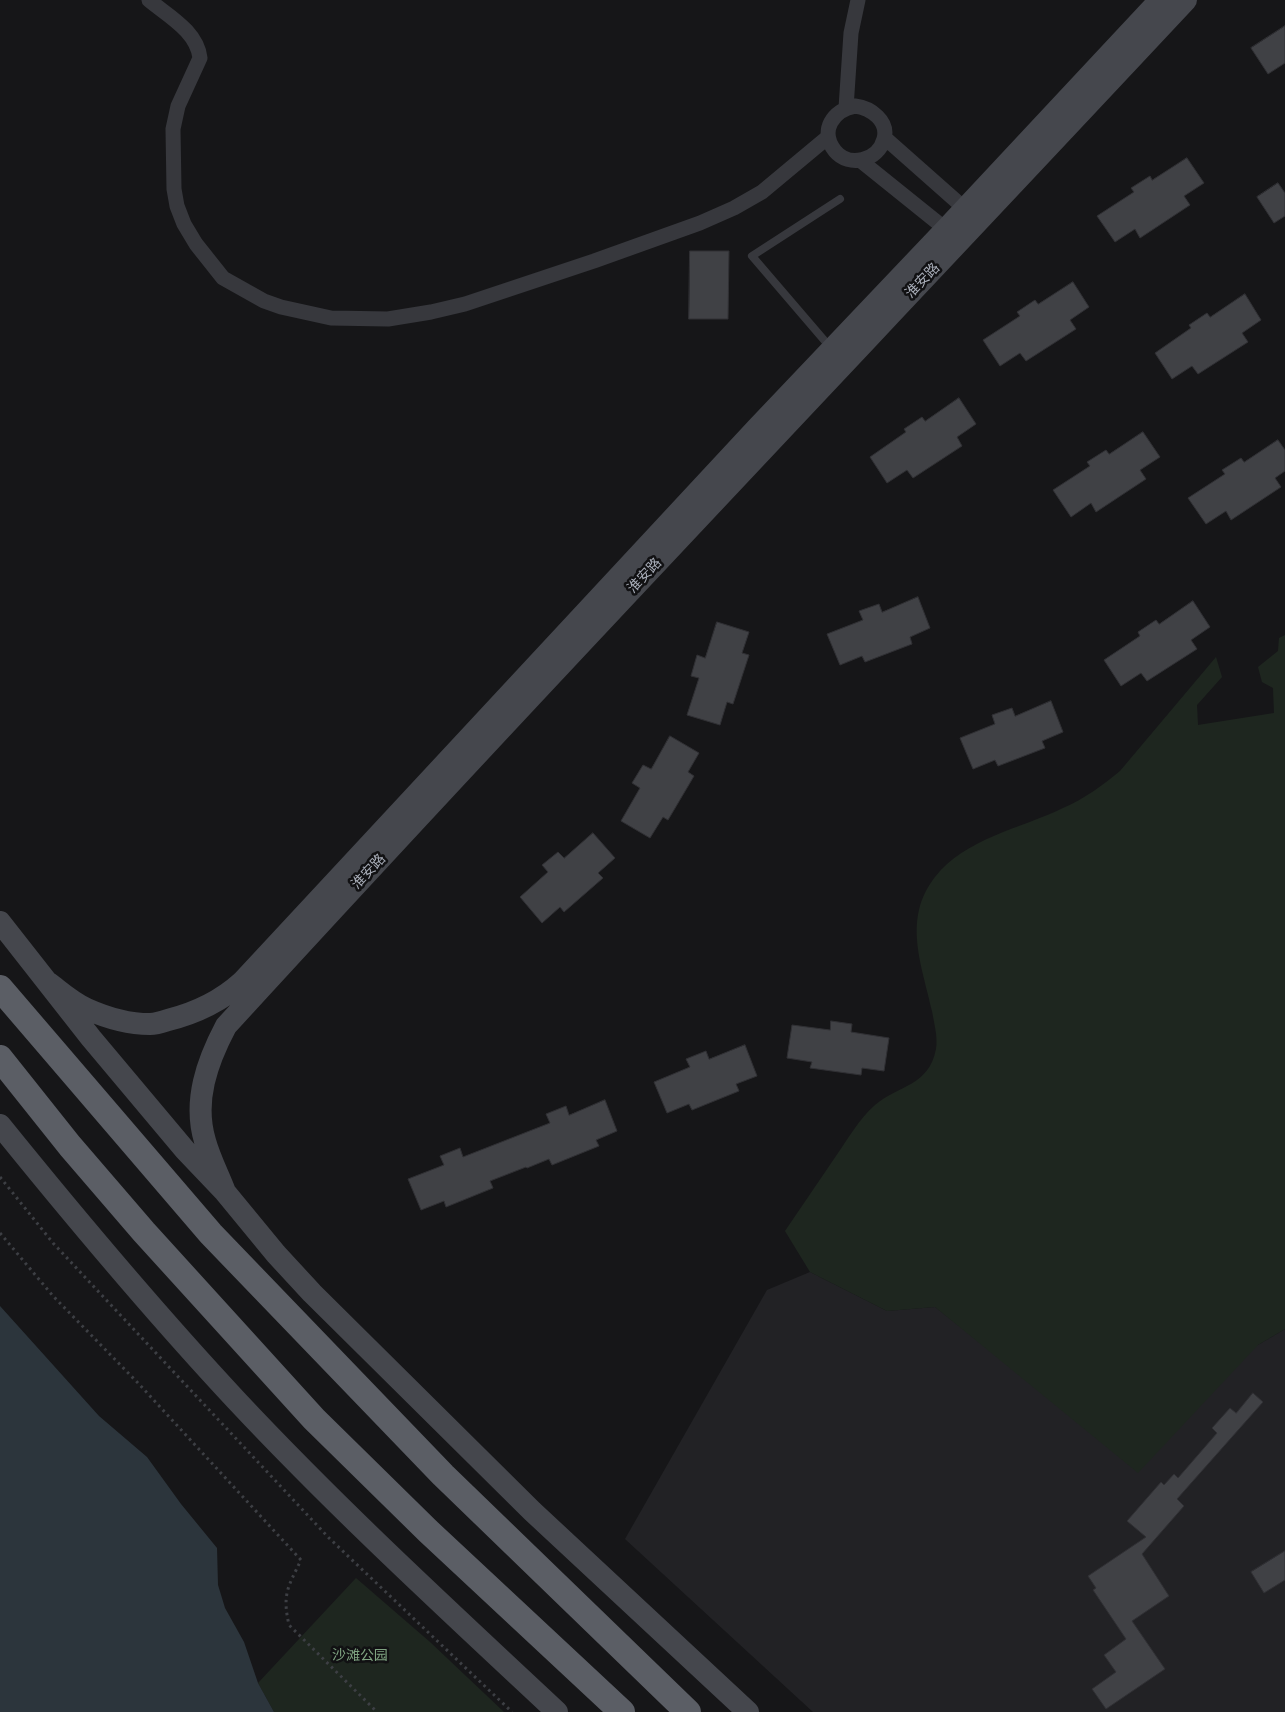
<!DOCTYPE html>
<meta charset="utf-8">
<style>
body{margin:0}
canvas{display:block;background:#161618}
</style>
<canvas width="1285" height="1712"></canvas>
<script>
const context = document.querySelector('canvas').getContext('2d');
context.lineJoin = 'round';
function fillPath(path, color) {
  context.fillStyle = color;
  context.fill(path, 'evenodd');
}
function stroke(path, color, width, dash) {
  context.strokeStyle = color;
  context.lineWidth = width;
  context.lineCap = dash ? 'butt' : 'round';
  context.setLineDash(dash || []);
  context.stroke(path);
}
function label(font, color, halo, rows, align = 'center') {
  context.font = font + ' "Varela Round","Noto Sans SC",sans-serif';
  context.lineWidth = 5;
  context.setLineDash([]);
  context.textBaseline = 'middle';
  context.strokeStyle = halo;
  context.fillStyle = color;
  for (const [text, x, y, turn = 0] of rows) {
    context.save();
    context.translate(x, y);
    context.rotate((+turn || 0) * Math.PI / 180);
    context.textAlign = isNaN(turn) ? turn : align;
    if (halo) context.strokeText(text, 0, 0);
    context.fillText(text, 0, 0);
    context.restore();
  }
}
fillPath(new Path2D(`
 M810,1272l77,39 48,-4 58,46 265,-8 27,-16v383h-472l-188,-173 142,-249z`), '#222225');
fillPath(new Path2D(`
 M1285,635v694l-27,16 -120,128 -203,-166 -48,4 -77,-39 -25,-41c17,-25 34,-50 51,-75 12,-17 23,-37 39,-51 24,-20 54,-19 61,-56 2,-12 -2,-26 -4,-38 -10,-46 -30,-92 3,-134 29,-38 87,-49 128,-69 21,-9 40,-23 57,-37l96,-114 6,20 -25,28 1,20 76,-12 -1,-25 -11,-6 -4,-15 20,-16 1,-13z
 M356,1578l74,64 74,70h-230l-16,-29z`), '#1e261f');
fillPath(new Path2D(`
 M0,1306l99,110 48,41 34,47 36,44 1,37 7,23 19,34 14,41 16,29h-274z`), '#2c353c');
const building = new Path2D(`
 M1285,26v37l-17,11 -17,-26z
 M1187,158l17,25 -20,13 6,9 -50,33 -5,-9 -20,13 -18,-26 37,-24 -3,-4 19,-12 2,4z
 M1278,183l7,10v23l-11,7 -17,-26z
 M690,251h39l-1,68h-39z
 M1073,282l16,25 -19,13 6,9 -50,32 -6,-8 -20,13 -17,-26 37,-24 -3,-4 18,-12 3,4z
 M1245,294l16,26 -19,13 6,9 -50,32 -6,-8 -20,13 -17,-26 36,-25 -2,-3 18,-12 3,4z
 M959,398l17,26 -19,13 5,9 -49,32 -6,-8 -20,13 -17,-26 36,-25 -2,-3 18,-12 3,4z
 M1143,432l17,25 -20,13 6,9 -50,33 -5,-9 -20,14 -18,-27 37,-24 -3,-4 19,-12 3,4z
 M1278,440l7,10v21l-10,7 6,9 -50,33 -5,-9 -20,13 -18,-26 37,-24 -3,-4 19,-12 3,4z
 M918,597l12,31 -20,9 2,7 -47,18 -3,-6 -22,9 -13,-31 36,-14 -4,-9 20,-7 3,8z
 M1193,601l17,26 -19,13 6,9 -50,32 -6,-8 -20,13 -17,-26 36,-24 -2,-4 18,-12 3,4z
 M717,622l32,10 -7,21 7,2 -16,49 -6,-2 -7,23 -33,-10 12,-37 -8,-2 6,-21 8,3z
 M1051,701l12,31 -21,9 3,7 -47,18 -3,-6 -22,9 -13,-31 35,-14 -3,-9 20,-7 3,8z
 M670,736l29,17 -11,19 6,4 -26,44 -5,-3 -13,21 -29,-17 19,-33 -8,-5 11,-18 8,4z
 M593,833l22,25 -17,15 5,5 -39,34 -4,-5 -18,16 -22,-26 28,-25 -6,-7 16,-13 6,6z
 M831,1021l21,3 -1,8 38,6 -5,33 -22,-3 -1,7 -51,-7 2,-6 -25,-4 5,-33 38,5z
 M745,1045l12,31 -21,8 3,7 -47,19 -3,-6 -22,9 -13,-31 36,-15 -4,-8 20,-8 3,8z
 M605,1100l12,31 -21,9 3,6 -47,19 -3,-6 -22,9 -1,-1 -36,14 3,7 -47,19 -2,-6 -23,9 -13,-31 36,-14 -4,-9 20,-8 3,9 87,-34 -4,-9 20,-8 3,9z
 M1253,1393l10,9 -86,97 7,7 -42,48 27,42 -37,25 33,48 -59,40 -14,-20 24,-17 -12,-17 22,-16 -33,-49 3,-2 -8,-12 58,-39 -19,-16 34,-39 3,3 10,-11 4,4 39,-45 -5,-5 18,-20 6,5z
 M1285,1551v29l-21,13 -13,-21z`);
fillPath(building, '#404145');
stroke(building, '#303034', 1);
stroke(new Path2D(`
 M0,1177l53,66 247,264 29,31 183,174
 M0,1233l53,63 85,87 163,177c-13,27 -19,34 -12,65l88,87`), '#3d3f44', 3, [2.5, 4]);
stroke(new Path2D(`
 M830,347l-78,-91 88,-57`), '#37383d', 8);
stroke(new Path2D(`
 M149,0c19,16 48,31 51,58l-22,48 -5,23 1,60 3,17 7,18 12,20 27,34 41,23 17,6 50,11 57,1 43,-7 34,-8 129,-43 106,-38 34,-15 28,-16 66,-55
 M855,106c16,2 34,15 29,33 -6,22 -35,29 -49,12 -16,-20 -2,-41 20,-45z
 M846,108l5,-75 7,-33
 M885,138l87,77
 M861,161l92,74`), '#37383d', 15);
stroke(new Path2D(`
 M0,922l91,116 94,112 40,42 51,62 36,39 220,218 216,201
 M49,983c12,9 24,20 38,26 20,9 41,15 63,15 6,0 12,-2 18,-4 28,-7 53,-19 74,-38l515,-554 189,-199 214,-229
 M0,1125c76,94 153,186 236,275 102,109 212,210 321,312
 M225,1192c-6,-16 -15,-33 -20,-51 -12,-40 2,-79 21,-115 316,-345 640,-684 960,-1026`), '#45474d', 22);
stroke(new Path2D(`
 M0,988l211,246 232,241 245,237
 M0,1058l70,88 74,86 170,187 114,112 194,181`), '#5b5e65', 26);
label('14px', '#a8adb8', '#111113', [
 ["淮安路",923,281,-46],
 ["淮安路",645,576,-47],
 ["淮安路",369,872,-47]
]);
label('14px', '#7fa381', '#111113', [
 ["沙滩公园",360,1656]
]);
</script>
